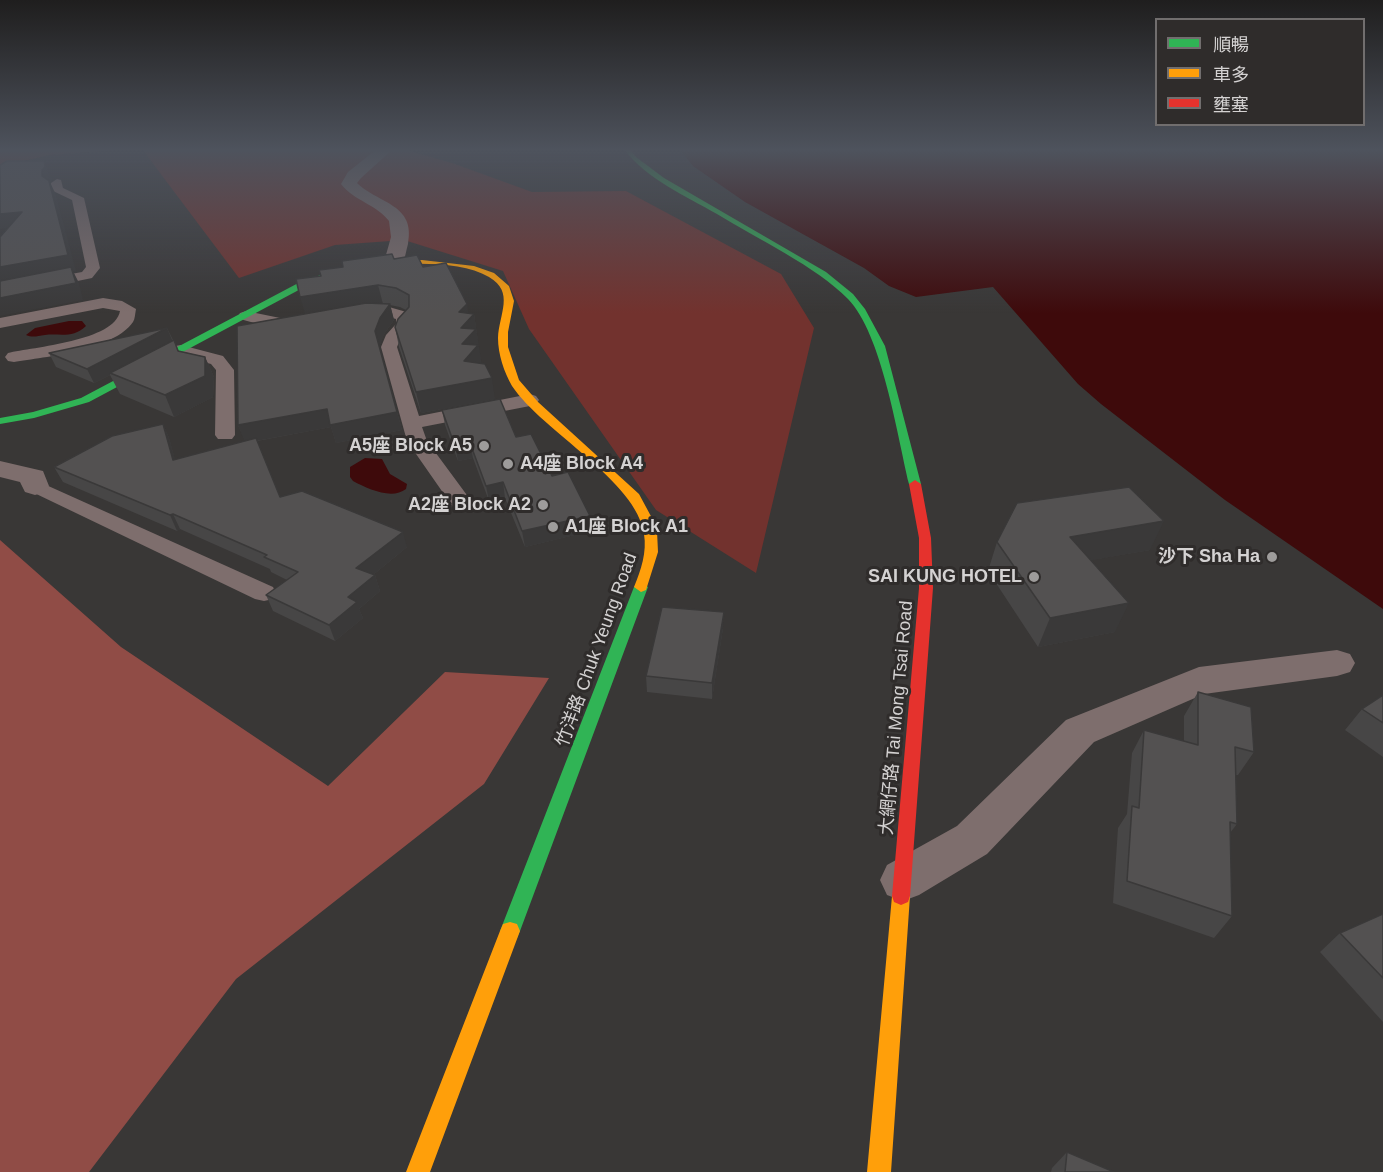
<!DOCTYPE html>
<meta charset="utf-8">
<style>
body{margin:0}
#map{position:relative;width:1383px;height:1172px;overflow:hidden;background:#393736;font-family:Helvetica,"Noto Sans TC",sans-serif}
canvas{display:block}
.legend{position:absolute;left:1155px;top:18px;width:210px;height:108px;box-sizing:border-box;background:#2f2c2b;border:2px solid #716e6e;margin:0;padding:8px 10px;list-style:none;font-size:18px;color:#d4d2d2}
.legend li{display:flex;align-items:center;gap:12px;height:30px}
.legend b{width:30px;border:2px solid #716e6e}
</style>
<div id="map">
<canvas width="1383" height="1172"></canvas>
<ul class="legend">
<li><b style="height:8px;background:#30b455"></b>順暢</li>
<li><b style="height:8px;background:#ff9f0a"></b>車多</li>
<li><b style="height:8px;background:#e5322d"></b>壅塞</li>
</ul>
</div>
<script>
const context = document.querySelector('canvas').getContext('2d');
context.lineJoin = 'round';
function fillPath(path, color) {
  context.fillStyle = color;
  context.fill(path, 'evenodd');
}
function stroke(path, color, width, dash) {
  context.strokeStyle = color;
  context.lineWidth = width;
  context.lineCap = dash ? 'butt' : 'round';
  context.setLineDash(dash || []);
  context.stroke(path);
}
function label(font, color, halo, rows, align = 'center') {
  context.font = font + ' Helvetica,"Noto Sans TC",sans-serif';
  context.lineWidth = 6;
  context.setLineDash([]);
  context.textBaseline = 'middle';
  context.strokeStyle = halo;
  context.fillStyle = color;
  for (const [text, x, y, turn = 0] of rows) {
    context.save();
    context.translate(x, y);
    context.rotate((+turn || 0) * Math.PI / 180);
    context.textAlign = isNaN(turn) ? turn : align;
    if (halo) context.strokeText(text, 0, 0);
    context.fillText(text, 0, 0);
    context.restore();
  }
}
fillPath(new Path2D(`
 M0,149h129l-80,6 -49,12z
 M142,149h262l51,15 77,28 94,-1 155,83 33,54 -58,245 -100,-63 -127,-181 -26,-58 -99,-31 -69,5 -96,33z`), '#72322e');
fillPath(new Path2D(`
 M0,540l121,107 207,139 117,-114 104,6 -65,106 -248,195 -147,193h-89z`), '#904c46');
fillPath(new Path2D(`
 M680,149h703v460l-158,-109 -124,-96 -23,-20 -85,-97 -77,10 -27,-11 -25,-18 -119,-66 -52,-36z
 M69,321h13l4,5c-13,13 -27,7 -41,9 -8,1 -12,3 -19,0l9,-7z
 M365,458l17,1 8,15 17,10 -1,5c-14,11 -38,0 -53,-8l-3,-4v-10z`), '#3e0a0b');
fillPath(new Path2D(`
 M57,179l4,1 2,8 21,10 16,70 -8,10 -92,19v-10l82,-15 4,-5 -14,-67 -21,-10v-7z
 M103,298l19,3 14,8c-1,5 -1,10 -3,13 -19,28 -88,35 -119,40l-6,-1 -3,-4 3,-4c25,-6 107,-12 112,-42l-17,-3 -103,20v-10z
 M382,305l28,8 2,12 -11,12 -4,10 22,69 111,-22 6,2 3,4 -3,4 -6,2 -108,21 5,14 45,61 -3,5 -8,1 -8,-1 -46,-66 -26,-94 5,-12 10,-11v-5l-14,-4 -22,4 -8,-5 2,-3z
 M246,311l39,8h14l8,5c-10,12 -52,-1 -67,-5l-2,-3 2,-3z
 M181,345l42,11 11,14 1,65 -3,4h-14l-3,-4 1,-65 -5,-6 -36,-10 -2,-4 2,-4z
 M35,480l238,107 3,6 -3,6 -9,2 -9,-2 -227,-109 -3,-4 3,-4z`), '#7e6e6d');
fillPath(new Path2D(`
 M377,149h16l-32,29 -4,5c22,21 59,21 51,61 -2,7 -3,16 -7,22h-14l-3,-4 7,-25 -2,-16c-13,-17 -35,-20 -48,-37l7,-12z
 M0,461l43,10 6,15 -4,6 -10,3 -10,-3 -5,-10 -20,-5z
 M1337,650l13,4 5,9 -5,9 -13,4 -133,18 -110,48 -107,112 -68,41 -16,6 -16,-6 -7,-15 7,-15 70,-39 109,-106 133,-53z`), '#7e6e6d');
fillPath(new Path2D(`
 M624,149h6l6,8 28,21 162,94 27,22 12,15 20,37 36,138 -2,2 -4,2 -6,-4c-12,-50 -27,-150 -61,-185 -31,-32 -92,-61 -131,-85 -31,-18 -71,-35 -93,-65z
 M362,263h3v4l-55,17 -221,118 -55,16 -34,6v-6l33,-6 48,-14 223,-118z
 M641,582l7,5 -128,344 -3,7 -7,2 -7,-2 -3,-7 134,-344z`), '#30b455');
fillPath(new Path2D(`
 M422,260l52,6 20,7 15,13 5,15 -6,31v15l11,33 19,22 101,92 14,26 4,11 1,21 -12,38 -5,2 -7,-5c7,-17 13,-35 10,-53 -7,-53 -101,-102 -132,-148 -8,-14 -14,-32 -14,-48 1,-24 17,-46 -9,-61 -32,-19 -92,-13 -127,-10l-4,-2 19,-4z
 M901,887l7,3 2,6 -19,276h-24l25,-276 2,-6z
 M510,922l7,2 3,7 -90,241h-24l94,-241 3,-7z`), '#ff9f0a');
fillPath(new Path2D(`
 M915,480l6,4 10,54 2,50 -23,308 -2,6 -7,3 -7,-3 -2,-6 27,-308v-50l-10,-54z`), '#e5322d');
fillPath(new Path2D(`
 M394,259l29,8 45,46 6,1 7,49 14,36 -74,14 -22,-66 -4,-20 11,-17 -6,-3 -10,-2 4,15 -10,14 -5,13 23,83 -66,13 -5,-16 -74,14 23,56 127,50 -34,28h2l5,16 -21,18 4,9 -28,23 -62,-30 -7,-16 21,-15 -16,-8 -1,-3 -90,-40 -3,2 -114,-49 -9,-15 109,-43 6,14 6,22 70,-19 -7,-16 67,-111 16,-38z
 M167,328l6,12 6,11 26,6 9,20 -1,20 -39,20 -54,-23 -10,-19 -16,8 -38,-16 -7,-14z
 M442,410l74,27 74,79 1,15 -66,16 -20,-49 -16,3 -16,-43 -15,3 -13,-36z
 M997,542l153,8 -59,10 24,72 -77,15 -50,-76z
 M723,628l-11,71 -65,-7 -1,-16z
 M1198,692l56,60 -16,23h-2l1,49 -7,9 2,83 -18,22 -101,-35 5,-75 9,-14 5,-61 12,-23 40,11v-25z
 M1383,695v62l-38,-27 17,-21z
 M1383,914v108l-63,-70 20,-19z
 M1067,1152l47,20h-63l1,-4z`), '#474646');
fillPath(new Path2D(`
 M44,161l6,14 2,5 -2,2 6,13 20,76h-3l6,12 4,17 -83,16v-49l42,-91z
 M22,212l7,15 -29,2v-15z
 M378,285l5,19 -77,13 -6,-20z
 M390,304l4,16 -10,14 -5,14 -4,-17 5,-13z
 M467,304l2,14 5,-4 8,52 -14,16 -9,-70z
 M167,328l6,14 -63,31v2l-16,8 -7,-14z
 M205,357l9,20 -1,20 -39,20 -9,-22z
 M492,378l3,21 -74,14 -5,-21z
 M327,409l70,3 5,18 -66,13 -5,-16 -86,16 -7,-18z
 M163,424l6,14 11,38 -7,-16z
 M470,443l3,15 -15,3 -3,-15z
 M503,482l2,16 -16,3 -3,-15z
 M173,514l7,15 -3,2 -7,-16z
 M590,516l1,15 -66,16 -3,-16z
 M1164,521l-14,29 -91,16 11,-29z
 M403,532l4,15 -45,37 -6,-16z
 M375,575l5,16 -21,18 4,9 -28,23 -6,-16 19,-28z
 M1129,603l-14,29 -77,15 12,-29z
 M724,612l-1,16 -11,71v-16z`), '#3a3939');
const building = new Path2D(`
 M7,161h37l1,6 -3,3v6l7,5 19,74 -68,12v-30l22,-25 -22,2v-49z
 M392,254l2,5 23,-4 6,12 23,-4 21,41 -8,8 15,2 -13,14 15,1 -14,15 16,1 -14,16 21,3 7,14 -76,14 -21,-65 3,-8 11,-12v-12l-13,-7 -18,-3 -78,12 -4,-18 25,-3 -2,-6 24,-3 -1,-6z
 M71,267l5,16 -76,15v-17z
 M366,303l24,1 -10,14 -5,13 22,81 -67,13 -3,-16 -89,16 -1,-99z
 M167,328l-80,41 -38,-16z
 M174,340l4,11 27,6v19l-40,19 -55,-22z
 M500,399l16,38 15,-3 21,42 16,-4 22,44 -68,15 -19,-49 -17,4 -16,-43 -15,3 -13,-36z
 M163,424l10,36 83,-22 24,59 22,-6 101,41 -47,36 19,7 -27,22 9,5 -28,23 -63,-30 32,-23 -34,-15 3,-2 -94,-41 -3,1 -116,-48 58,-31z
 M1129,487l35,34 -94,16 59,66 -79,15 -53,-76 20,-39z
 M662,607l62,5 -12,71 -66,-7z
 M1198,692l53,15 3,45 -19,-5 2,77 -7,-2 2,94 -105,-35 5,-75 7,2 5,-78 54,15z
 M1383,695v28l-21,-14z
 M1383,914v64l-43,-45z
 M1067,1152l47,20h-49z`);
fillPath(building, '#535151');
stroke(building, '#3a3939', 1.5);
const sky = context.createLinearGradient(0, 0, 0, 313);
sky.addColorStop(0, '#1f1e1e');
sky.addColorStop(0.48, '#4e535d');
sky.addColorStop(1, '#4e535d00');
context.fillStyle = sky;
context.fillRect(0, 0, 1383, 313);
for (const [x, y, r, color] of [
 [484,446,6,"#9e9c9b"],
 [508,464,6,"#9e9c9b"],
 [543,505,6,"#9e9c9b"],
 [553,527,6,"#9e9c9b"],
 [1272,557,6,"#9e9c9b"],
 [1034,577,6,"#9e9c9b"]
]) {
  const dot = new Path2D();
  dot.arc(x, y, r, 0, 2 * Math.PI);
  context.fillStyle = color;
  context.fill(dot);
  stroke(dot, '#2f2c2b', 2);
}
label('bold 18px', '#d4d2d2', '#2f2c2b', [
 ["A5座 Block A5",472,446],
 ["A4座 Block A4",520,464,"left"],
 ["A2座 Block A2",531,505],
 ["A1座 Block A1",565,527,"left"],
 ["沙下 Sha Ha",1260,557],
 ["SAI KUNG HOTEL",1022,577]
], 'right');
label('18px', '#d4d2d2', '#2f2c2b', [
 ["竹洋路 Chuk Yeung Road",597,650,-70],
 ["大網仔路 Tai Mong Tsai Road",897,718,-85]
]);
</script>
